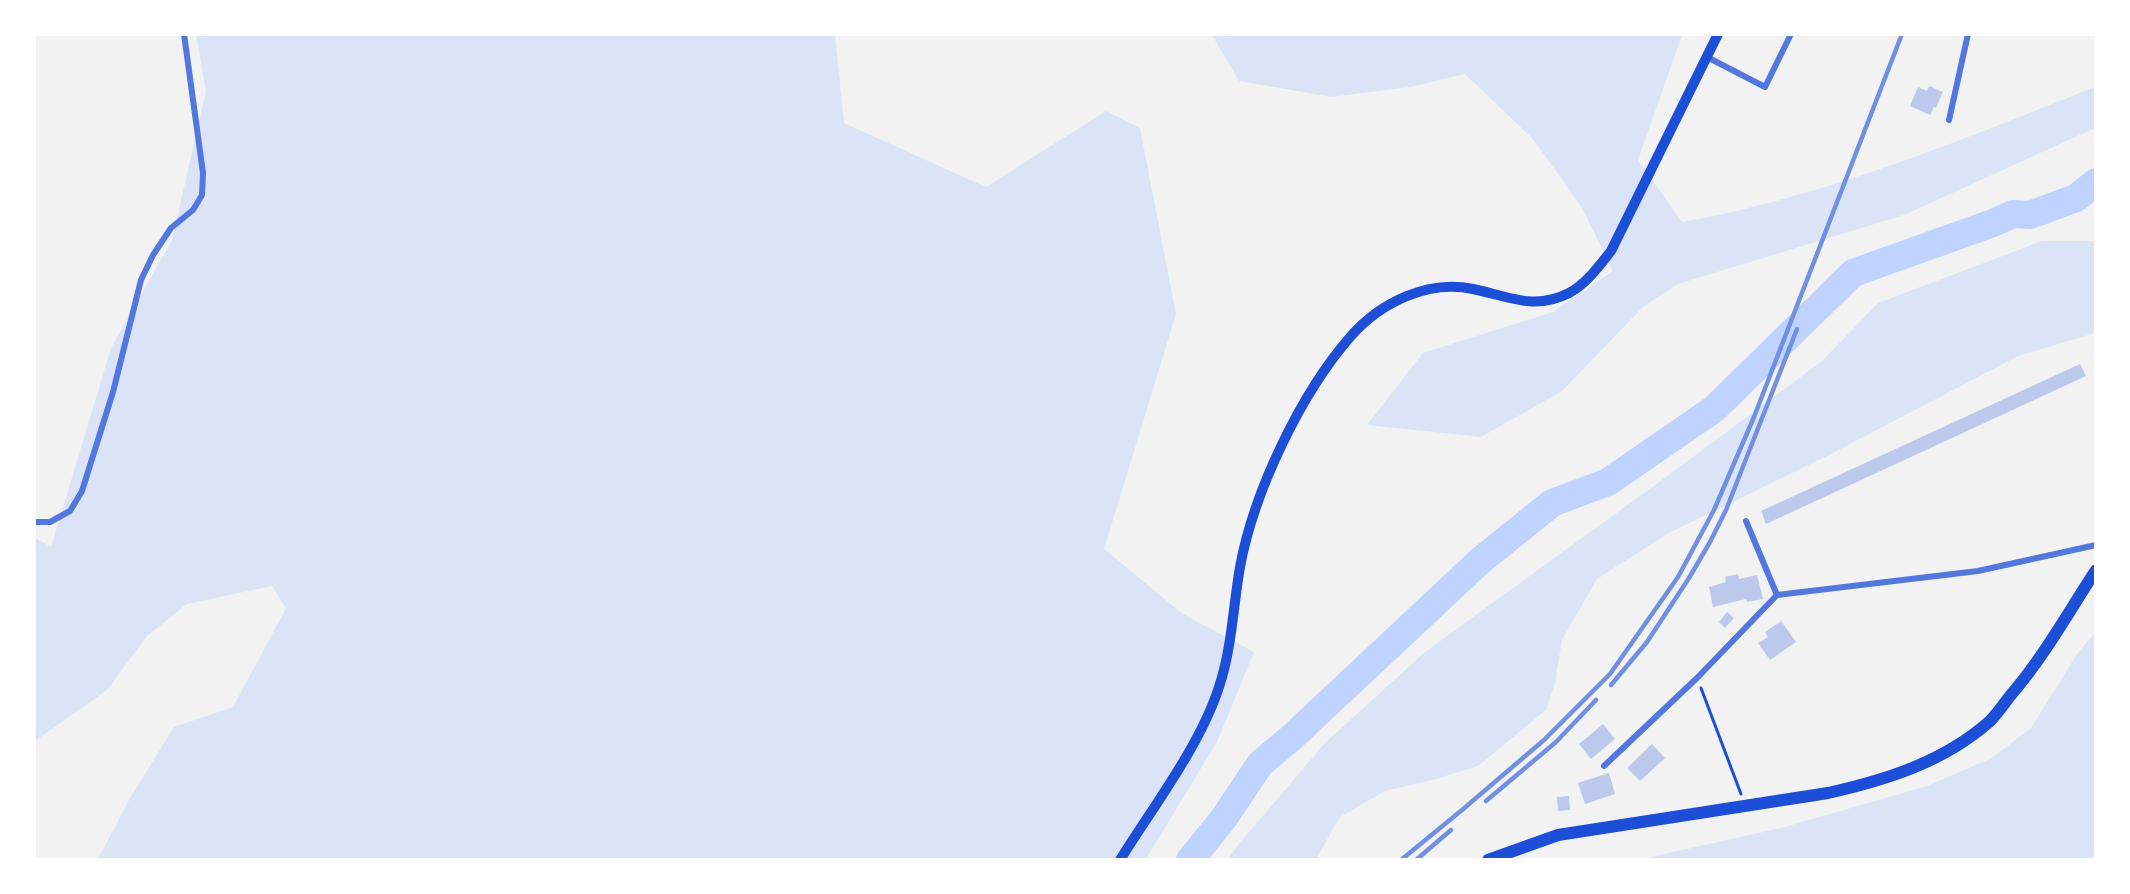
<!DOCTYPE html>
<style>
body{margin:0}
#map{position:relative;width:2130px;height:894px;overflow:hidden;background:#f2f2f2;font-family:Mulish,sans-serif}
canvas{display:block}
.frame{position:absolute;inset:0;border:36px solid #fff;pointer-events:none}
</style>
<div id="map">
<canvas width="2130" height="894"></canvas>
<div class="frame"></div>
</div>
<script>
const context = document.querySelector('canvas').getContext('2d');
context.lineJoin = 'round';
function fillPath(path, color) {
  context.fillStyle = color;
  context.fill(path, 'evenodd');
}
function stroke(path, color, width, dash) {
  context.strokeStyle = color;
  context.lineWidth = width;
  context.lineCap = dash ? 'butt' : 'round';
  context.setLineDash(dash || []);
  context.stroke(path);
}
fillPath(new Path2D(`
 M196,35h639l9,88 142,64 120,-76 34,17 36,186 -72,235 79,65 71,38 -37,90 -71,117h-1048l32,-61 44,-71 59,-20 53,-99 -14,-22 -85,18 -40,32 -40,54 -72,51 -1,-204 17,10 60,-199 61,-108 34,-149z
 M1212,35h470l-44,125 44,62c143,-25 279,-82 413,-135v41l-191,87 -226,69 -34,22 -82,85 -81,46 -114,-12 56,-72 130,-41 60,-41 -32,-65 -48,-67 -68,-65 -55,13 -79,10 -92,-16z
 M2042,241h53v92l-77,23 -189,99 -162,79 -70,45 -35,61 -7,43 -9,27 -68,56 -42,13 -51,12 -45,26 -24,42h-88l10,-14 87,-102 100,-91 241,-175 156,-116 56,-58z
 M2095,633v226h-453l139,-31 146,-42 65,-28 39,-30 46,-74z`), '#dbe4f7');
stroke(new Path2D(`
 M1190,860l34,-42 36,-54 31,-26 189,-177 72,-58 56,-21 106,-73 139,-136 140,-50 20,-9 17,1 46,-17 20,-16`), '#bfd3fe', 28);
fillPath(new Path2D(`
 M1929,86l14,6 -7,16 -2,-1 -4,8 -20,-9 8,-19 9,4z
 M2080,364l6,12 -320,148 -5,-13z
 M1738,574l1,5 18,-4 6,24 -16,3 -1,-3 -33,8 -4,-20 17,-5 -1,-5z
 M1727,612l7,6 -9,10 -6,-6z
 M1781,621l15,21 -26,18 -12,-17 10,-6 -3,-5z
 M1603,724l12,15 -24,20 -12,-15z
 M1652,744l13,14 -25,23 -13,-13z
 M1609,773l6,21 -30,10 -7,-21z
 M1569,796l1,14 -12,1 -1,-14z`), '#bdc9ec');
stroke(new Path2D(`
 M1701,688l40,106`), '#1d4ed8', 3);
stroke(new Path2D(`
 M1707,57l58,30 26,-53
 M1949,120l19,-86
 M1746,521l31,74
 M34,522h16l20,-11 12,-20 31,-99 28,-112 12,-25 18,-27 22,-18 9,-15 1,-22 -19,-139
 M1604,766l93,-88 80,-83 201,-24 118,-26`), '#5277de', 6);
stroke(new Path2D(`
 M1120,860c33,-53 80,-114 99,-173 13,-39 14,-80 21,-120 14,-76 61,-174 111,-231 29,-33 77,-57 122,-47 35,7 61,22 96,4 17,-9 30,-27 42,-42l107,-217`), '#1d4ed8', 10);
stroke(new Path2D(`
 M1488,860l70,-25 270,-42c58,-13 116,-31 162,-72 7,-7 14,-17 20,-25 33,-38 58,-83 86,-126`), '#1d4ed8', 12);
stroke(new Path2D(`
 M1611,685l36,-43 42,-64 21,-36 16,-32 71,-181
 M1486,801l70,-59 40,-42
 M1401,860l61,-50 82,-70 66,-66 68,-97 36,-67 40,-93 148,-383
 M1416,860l35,-30`), '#7290e2', 4.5);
</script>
